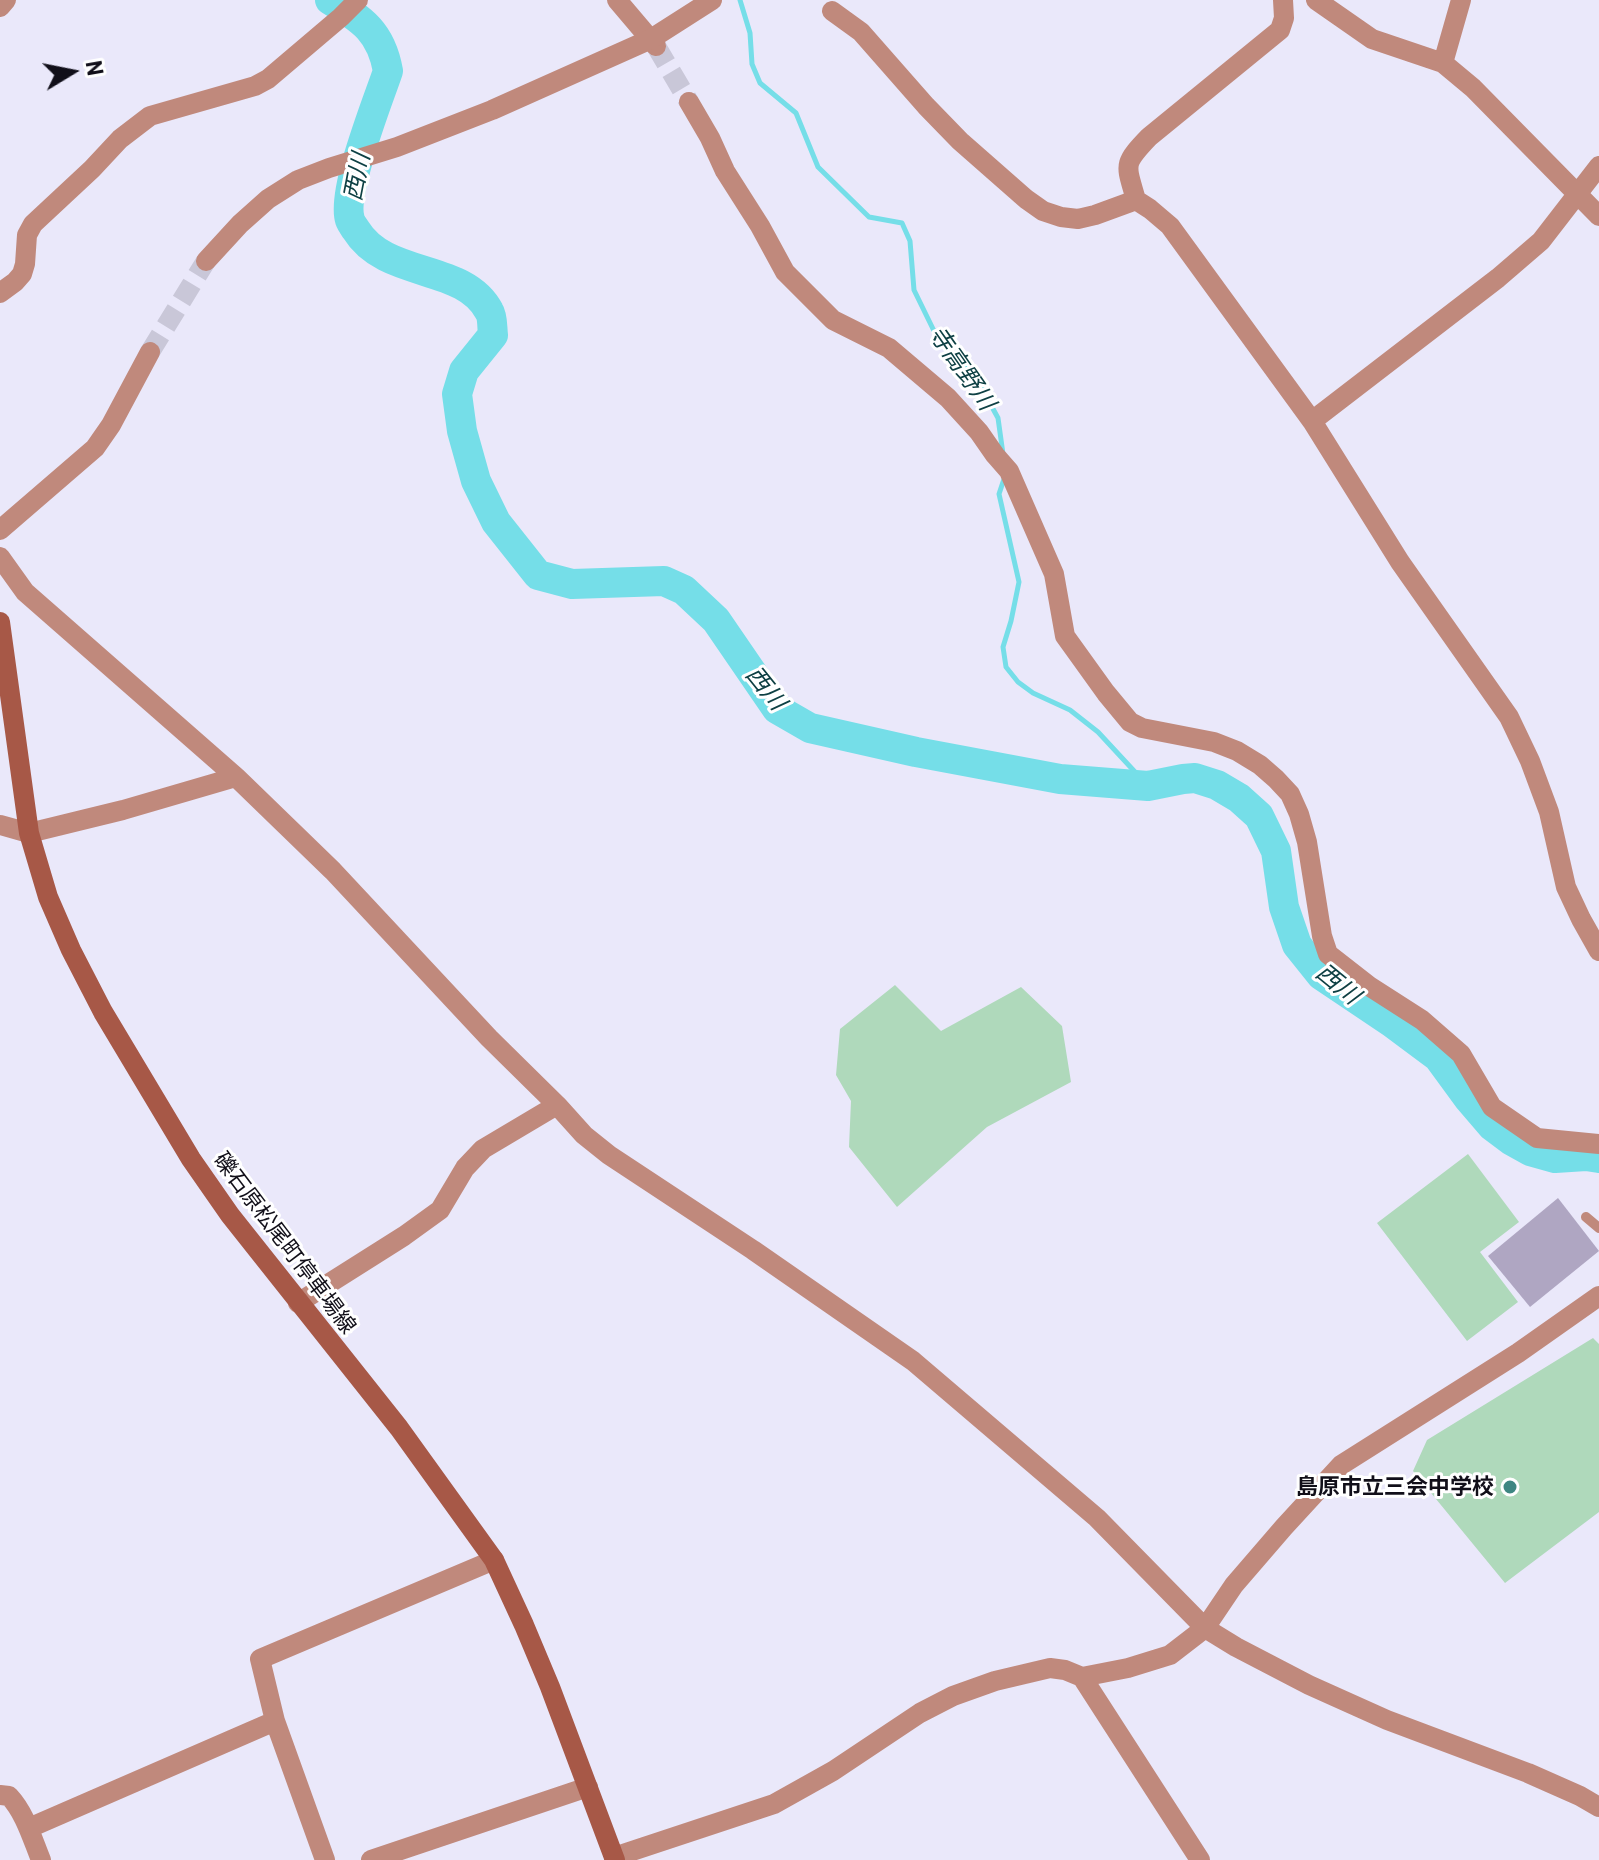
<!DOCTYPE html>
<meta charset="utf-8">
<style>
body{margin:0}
#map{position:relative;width:1599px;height:1860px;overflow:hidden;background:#eae8fa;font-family:Barlow,sans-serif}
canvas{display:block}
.north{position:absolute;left:32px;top:32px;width:80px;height:80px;-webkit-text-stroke:6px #fff;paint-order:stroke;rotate:80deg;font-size:22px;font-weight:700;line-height:32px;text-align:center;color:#110f19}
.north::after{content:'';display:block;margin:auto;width:28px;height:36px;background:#110f19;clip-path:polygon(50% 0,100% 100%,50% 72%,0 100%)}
</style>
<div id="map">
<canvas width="1599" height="1860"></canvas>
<div class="north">N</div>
</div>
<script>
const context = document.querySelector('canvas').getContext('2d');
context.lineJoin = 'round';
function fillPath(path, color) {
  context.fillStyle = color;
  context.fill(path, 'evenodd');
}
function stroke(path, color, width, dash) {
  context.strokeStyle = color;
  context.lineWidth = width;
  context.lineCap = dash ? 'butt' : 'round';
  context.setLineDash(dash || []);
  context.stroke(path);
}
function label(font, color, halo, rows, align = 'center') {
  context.font = font + ' Barlow,"Noto Sans JP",sans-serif';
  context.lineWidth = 6;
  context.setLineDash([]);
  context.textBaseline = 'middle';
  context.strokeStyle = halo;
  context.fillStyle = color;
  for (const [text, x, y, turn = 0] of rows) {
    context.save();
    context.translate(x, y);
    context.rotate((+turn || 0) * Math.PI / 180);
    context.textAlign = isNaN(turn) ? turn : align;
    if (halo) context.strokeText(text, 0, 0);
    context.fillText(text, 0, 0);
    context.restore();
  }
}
fillPath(new Path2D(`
 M895,985l46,46 80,-44 41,39 9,56 -84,45 -90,80 -48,-60 2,-46 -15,-26 4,-46z
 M1468,1154l51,68 -39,30 38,50 -51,39 -90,-118z
 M1593,1338l6,6v168l-94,71 -92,-112 14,-31z`), '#afd9bb');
stroke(new Path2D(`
 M740,0l10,33 2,31 8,19 36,30 22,54 51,50 33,6 8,18 4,49 21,43 45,52 18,33 5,36
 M1005,476l-6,18 20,88 -8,39 -8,26 3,20 12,15 15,11 37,17 28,22 50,54`), '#75dee8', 5);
stroke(new Path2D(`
 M330,0c33,20 51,32 58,71 -10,30 -47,121 -38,149 1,3 4,7 6,10 30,49 108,33 133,81 4,6 3,17 4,24l-29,36 -7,23 5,37 14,50 20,41 42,53 34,9 92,-3 20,9 32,30 61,89 33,19 106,24 144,27 88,7 35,-7 12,-1 22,7 22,13 20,18 17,35 8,56 13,38 24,30 70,47 47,35 30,41 24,28 20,15 18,10 25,7 31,-2 13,2`), '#75dee8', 30);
fillPath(new Path2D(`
 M1558,1198l41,53 -69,56 -42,-51z`), '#afa6c2');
stroke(new Path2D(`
 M656,46l33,56`), '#c9c7d8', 20, [20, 10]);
stroke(new Path2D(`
 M150,352l56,-91`), '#c9c7d8', 20, [20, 10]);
stroke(new Path2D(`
 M1586,1217l13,11`), '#c0897c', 10);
stroke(new Path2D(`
 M617,0l39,46
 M1283,0l1,18 -4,12 -131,107c-27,28 -23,27 -13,63l14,9 20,17 142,195 88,141 109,155 21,44 19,51 17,75 15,32 18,32
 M1316,0l56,39 71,24 30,25 126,128
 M0,7l6,-7
 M832,11l29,21 65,74 34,35 66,58 17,12 18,6 17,2 17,-4 41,-15
 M1443,63l18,-63
 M689,102l21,36 15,33 35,55 25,46 48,48 56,28 59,50 31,34 16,23 14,16 45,103 11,62 41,57 24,29 12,6 72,14 23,9 23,14 16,14 14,15 9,20 8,28 15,94 6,18 41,32 53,34 39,34 31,53 45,31 62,6
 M0,293l15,-11 7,-8 3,-10 2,-29 6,-11 59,-55 28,-30 30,-23 105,-30 13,-7 73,-62 17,-17
 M1312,421l186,-143 43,-37 58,-75
 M0,557l25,35 211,185 97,94 156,167 68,67 27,30 25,20 144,95 160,111 184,157 108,110 31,19 73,38 78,35 141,53 52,23 19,11
 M0,825l29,8 94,-23 113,-33
 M298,1303l106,-67 36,-26 25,-42 18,-19 74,-44
 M1082,1677l46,-9 42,-13 35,-27 29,-43 50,-58 57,-62 177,-112 81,-57
 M0,1795l9,1c16,17 23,42 32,64
 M29,1828l246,-107
 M614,1857l160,-53 59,-33 87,-58 33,-17 42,-15 55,-13 15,2 17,7 118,183
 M325,1860l-50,-139 -15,-62 234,-99
 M371,1860l217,-73`), '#c0897c', 20);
stroke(new Path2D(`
 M206,261l34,-37 28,-25 30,-19 31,-12 68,-21 95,-37 159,-71 61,-39
 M0,530l95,-82 16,-23 39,-73`), '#c0897c', 20);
stroke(new Path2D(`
 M0,622l29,211 19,64 23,53 32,62 88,147 39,56 169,213 95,132 30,65 26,62 65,173`), '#a75847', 20);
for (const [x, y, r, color] of [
 [1510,1487,8,"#3e8682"]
]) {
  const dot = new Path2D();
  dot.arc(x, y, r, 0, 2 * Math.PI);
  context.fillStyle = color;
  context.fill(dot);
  stroke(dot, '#fff', 3);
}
label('22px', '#110f19', '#fff', [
 ["礫石原松尾町停車場線",285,1243,53]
]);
label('bold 22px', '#110f19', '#fff', [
 ["島原市立三会中学校",1494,1487]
], 'right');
label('italic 24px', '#0e4044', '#fff', [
 ["西川",357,177,-79],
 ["寺高野川",962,368,55],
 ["西川",766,688,51],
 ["西川",1338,984,39]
]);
</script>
